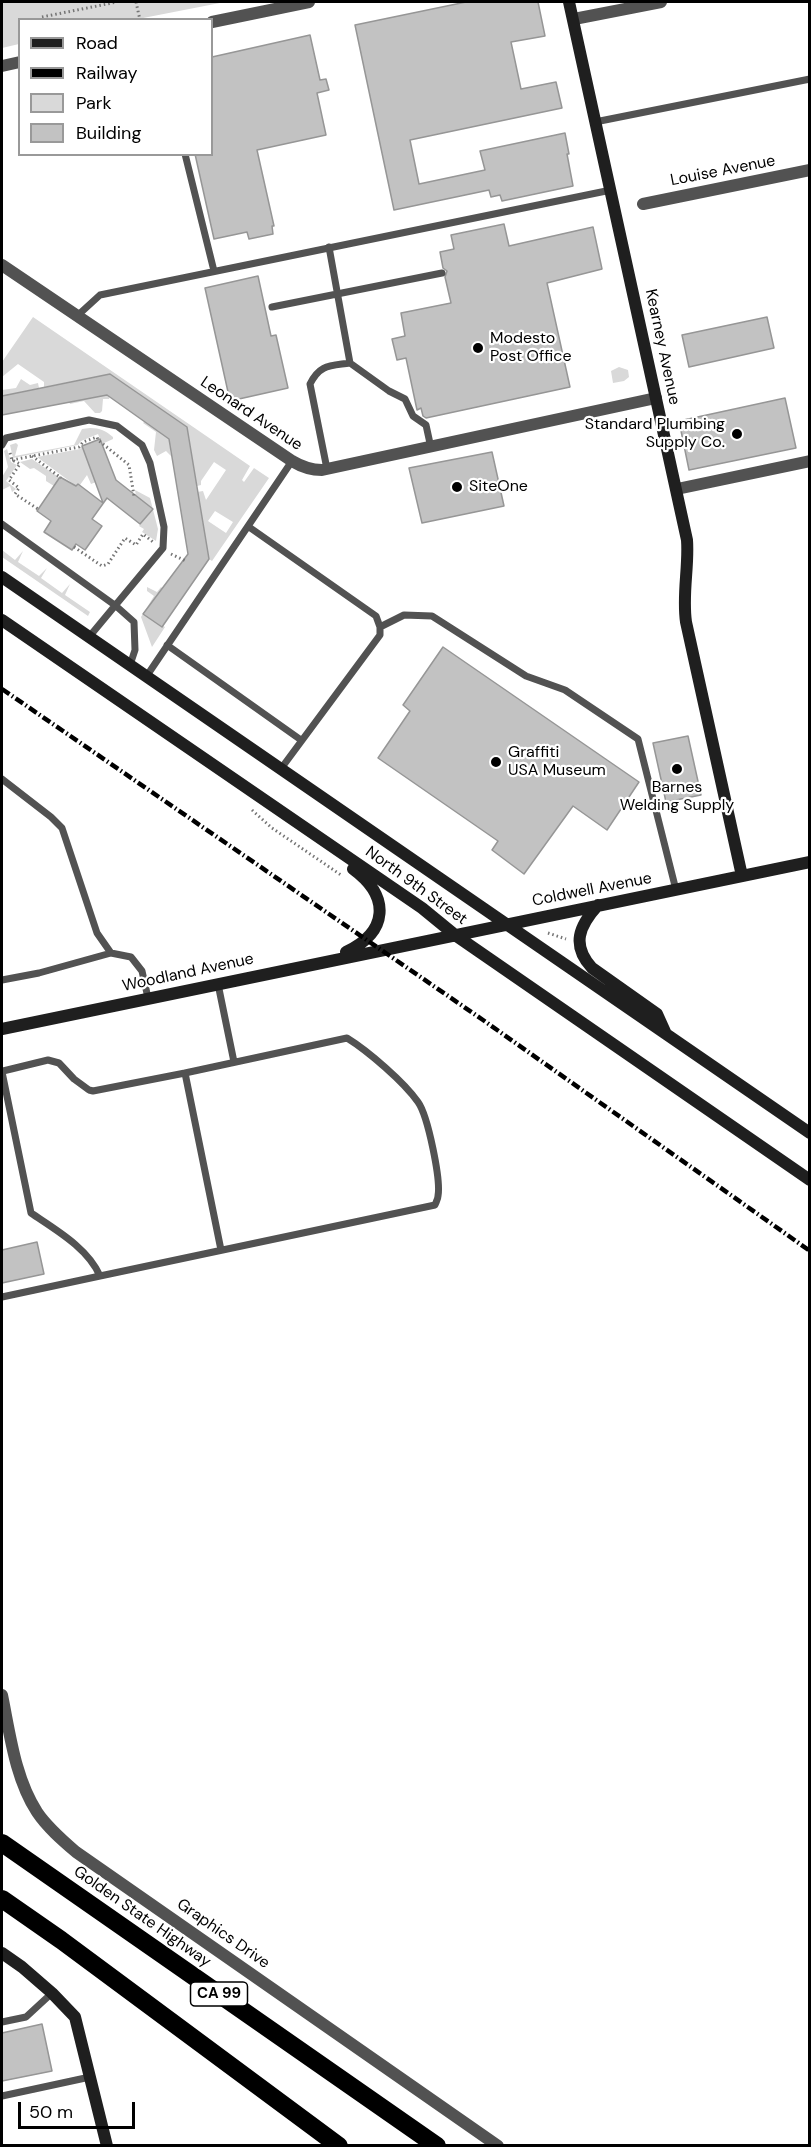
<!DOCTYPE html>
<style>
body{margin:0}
#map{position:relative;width:811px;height:2147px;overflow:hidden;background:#fff;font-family:"DM Sans",sans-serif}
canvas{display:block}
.frame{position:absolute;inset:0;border:3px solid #000;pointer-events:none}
.legend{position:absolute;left:18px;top:18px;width:195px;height:138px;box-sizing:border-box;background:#fff;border:2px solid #999;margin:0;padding:8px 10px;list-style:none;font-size:18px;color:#000}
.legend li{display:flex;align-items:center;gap:12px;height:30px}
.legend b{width:30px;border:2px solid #999}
.scale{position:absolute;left:18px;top:2102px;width:117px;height:27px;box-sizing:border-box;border:3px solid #000;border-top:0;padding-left:8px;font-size:18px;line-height:21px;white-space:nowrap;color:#000;-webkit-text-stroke:4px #fff;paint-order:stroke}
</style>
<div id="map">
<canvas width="811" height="2147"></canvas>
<div class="frame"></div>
<ul class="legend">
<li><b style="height:8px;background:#1f1f1f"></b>Road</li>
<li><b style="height:8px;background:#000"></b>Railway</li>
<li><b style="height:16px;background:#d9d9d9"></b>Park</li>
<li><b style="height:16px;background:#c2c2c2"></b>Building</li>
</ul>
<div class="scale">50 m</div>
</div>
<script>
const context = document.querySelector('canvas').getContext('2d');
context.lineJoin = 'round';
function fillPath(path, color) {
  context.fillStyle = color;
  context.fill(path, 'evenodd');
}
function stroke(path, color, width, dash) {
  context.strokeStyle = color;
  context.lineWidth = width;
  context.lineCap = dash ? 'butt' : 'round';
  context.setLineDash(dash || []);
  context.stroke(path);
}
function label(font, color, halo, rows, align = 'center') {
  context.font = font + ' "DM Sans",sans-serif';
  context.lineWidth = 4.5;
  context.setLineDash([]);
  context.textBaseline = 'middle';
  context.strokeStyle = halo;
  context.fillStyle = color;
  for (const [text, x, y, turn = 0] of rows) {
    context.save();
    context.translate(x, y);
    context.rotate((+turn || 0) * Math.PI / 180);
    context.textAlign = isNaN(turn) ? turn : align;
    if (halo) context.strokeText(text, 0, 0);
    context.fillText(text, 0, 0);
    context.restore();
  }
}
fillPath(new Path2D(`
 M2,2h223l-87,17 -118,1 -1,24 -17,4z
 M33,317l217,149 -8,14 2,2 10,-14 15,10 -57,83 -3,-2 -12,-67 6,-1 3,9 20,-30 -12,-8 -13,19v4l-4,1 -10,-59 -77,-53 -66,13v-5l-26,-18 -16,13v-15zM215,511l18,11 -7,11 -18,-12z
 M619,367l9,3 1,7 -5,4 -11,2 -2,-12z
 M21,379l9,6 8,-2 1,5 -37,8v-6l14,-2z
 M107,395l3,1 -1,3h-6l-1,12 -2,2h-5l-11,-12 -14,3 -1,-2z
 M145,421l24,18 2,17 -5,-5 -9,5 -3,-6 2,-18 -13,-9z
 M90,428c10,0 16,3 23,9v2l-11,5 -4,-10 -17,7 -3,4 -65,13 -3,-13 6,-2 2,2 -3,11 59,-11 8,-16z
 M82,446l14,36 -5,2 -4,-9 -7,10 -2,-1 -2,2 -39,-29 43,-8z
 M7,449l4,13 6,3 -11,16 10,8 -4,3 -2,-6 -8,4v-13l6,-10 -4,-16z
 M32,459l28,19 -6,8 -8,-5v-5l-12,-8 -4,1 -10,-7z
 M135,490l15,8 8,31 -2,12 -14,-9 2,-3 -5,-3 13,-17 -16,-13z
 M2,550l13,10 8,-9 -5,11 21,14 8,-8 -6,10 21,15 8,-9 -5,11 25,17 -2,4 -86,-59z
 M147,587l10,5 4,-5 2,2 -20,25 22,13 -13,20 -11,-30 13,-21 -7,-5z`), '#d9d9d9');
const building = new Path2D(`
 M466,2h72l7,34 -34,6 10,47 35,-7 6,26 -152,32 9,44 66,-14 -5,-19 85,-18 4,21h-2l6,32 -71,15 -2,-6 -9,2 -2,-7 -95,20 -39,-185z
 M310,35l10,45 6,-1 3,11 -12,3 9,42 -69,15 17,76h-2l1,8 -24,5 -2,-7 -33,7 -19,-85h17v-97z
 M504,224l5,22 84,-19 9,42 -55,14 23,104 -144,31 -3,-2 -2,-8 -4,2 -11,-52 -9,2 -5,-21 13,-3 -4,-23 50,-10 -6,-26 2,-6 -4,-3 -3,-16 14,-3 -3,-14z
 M258,276l13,60 5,-1 12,53 -58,13 -25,-113z
 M767,317l7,31 -85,19 -7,-32z
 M110,374l77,53 22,132 -47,68 -19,-13 45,-60 -19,-115 -62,-44 -105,20v-19z
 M785,398l11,50 -107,22 -10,-49z
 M100,439l16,41 37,29 -13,15 -33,-26 -15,21 10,7 -17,24 -9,-6 -4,6 -28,-18 7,-11 -14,-10 23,-34 16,9 2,-2 25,19 -21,-57z
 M492,452l12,54 -82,17 -13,-55z
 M443,647l196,135 -32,48 -34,-24 -49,68 -32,-24 6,-9 -120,-83 32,-47 -7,-6z
 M688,736l13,59 -35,7 -13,-59z
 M37,1242l7,32 -42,9v-33z
 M42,2024l10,47 -50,10v-48z`);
fillPath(building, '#c2c2c2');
stroke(building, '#969696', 1.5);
stroke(new Path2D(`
 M136,2l4,18
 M42,17l75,-15
 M10,453l2,7 8,4 -11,16 10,8 -4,6 23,15
 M32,456l29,22
 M12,460l67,-13 4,-5 14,-5 1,3 31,25 5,31
 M74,547l28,19 6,-2 17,-26 11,7 7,-11 10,8
 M171,554l15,7
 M252,810l20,18 69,47
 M548,933l18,6`), '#747474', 3, [1.5, 3]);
stroke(new Path2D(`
 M595,122l215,-43
 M185,154l29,117
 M329,247l21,116 39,28 16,8 8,17 13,9 5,23
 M272,307l170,-34
 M77,316l23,-21 511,-105
 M2,445l4,-7 83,-18 28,6 25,19 8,18 14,64 -1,21 -74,89
 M327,469l-17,-85c10,-20 20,-18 40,-21
 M2,524l114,82 18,16 1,28 -5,15
 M249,527l127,89 4,11v8l-100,135
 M380,627l24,-12 28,1 94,60 39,14 73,49 38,151
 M167,645l134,95
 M146,677l146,-216
 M2,779l49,38 11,11 35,105 14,20 -72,20 -37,7
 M111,953l20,4 11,14 6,27
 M218,984l16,78
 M3,1071l45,-11 11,3 15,16 15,11 4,1 92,-18 162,-35c21,13 57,44 71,64 10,14 23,78 20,94 0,3 -2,6 -3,9l-335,71
 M2,1072l29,141c25,17 57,35 69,63l-98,21
 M185,1073l36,177
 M2,2022l24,-5 26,-24
 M2,2096l88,-19`), '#525252', 7);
stroke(new Path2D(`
 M574,19l87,-17
 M212,22l97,-20
 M2,66l18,-4
 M643,204l167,-34
 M2,265l290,196c10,6 18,9 30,9l334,-72
 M677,489l133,-28
 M2,1695c8,39 13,83 35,117 10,15 25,28 39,40l422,294`), '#525252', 12);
stroke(new Path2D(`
 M569,2l118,538c2,27 -5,54 -1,82l56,254
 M2,577l808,556
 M2,620l420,288 33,27 355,245
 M598,905c-19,21 -27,40 -6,63l65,46 9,20
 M346,952c42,-20 45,-55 7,-83
 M2,1029l808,-167
 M2,1953l20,14 30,26 23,24 32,129`), '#1f1f1f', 12);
stroke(new Path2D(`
 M2,1843l435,303
 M2,1899l59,41 278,206`), '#000', 18);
stroke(new Path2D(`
 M2,689l481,331 327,231`), '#000', 4.5, [9, 3, 1.5, 3]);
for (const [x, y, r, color] of [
 [478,348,6,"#000"],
 [737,434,6,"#000"],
 [457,487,6,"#000"],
 [496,762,6,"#000"],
 [677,769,6,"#000"]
]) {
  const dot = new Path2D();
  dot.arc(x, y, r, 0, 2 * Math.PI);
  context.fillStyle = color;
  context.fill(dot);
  stroke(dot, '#fff', 2);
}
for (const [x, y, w] of [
 [219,1994,57]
]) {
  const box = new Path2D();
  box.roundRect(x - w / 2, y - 12, w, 24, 4.5);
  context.fillStyle = '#fff';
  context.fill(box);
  stroke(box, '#000', 1.5);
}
label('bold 15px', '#000', null, [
 ["CA 99",219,1994]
]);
label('16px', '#000', '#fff', [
 ["Louise Avenue",723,171,-11],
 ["Kearney Avenue",662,347,78],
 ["Leonard Avenue",251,414,34],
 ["North 9th Street",416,886,36],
 ["Coldwell Avenue",592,890,-11],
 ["Woodland Avenue",188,973,-12],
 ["Golden State Highway",142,1917,35],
 ["Graphics Drive",223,1934,35]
]);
label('16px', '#000', '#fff', [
 ["Modesto",490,339],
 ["Post Office",490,357],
 ["Standard Plumbing",725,425,"right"],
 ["Supply Co.",725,443,"right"],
 ["SiteOne",469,487],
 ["Graffiti",508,753],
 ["USA Museum",508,771],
 ["Barnes",677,788,"center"],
 ["Welding Supply",677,806,"center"]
], 'left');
</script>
